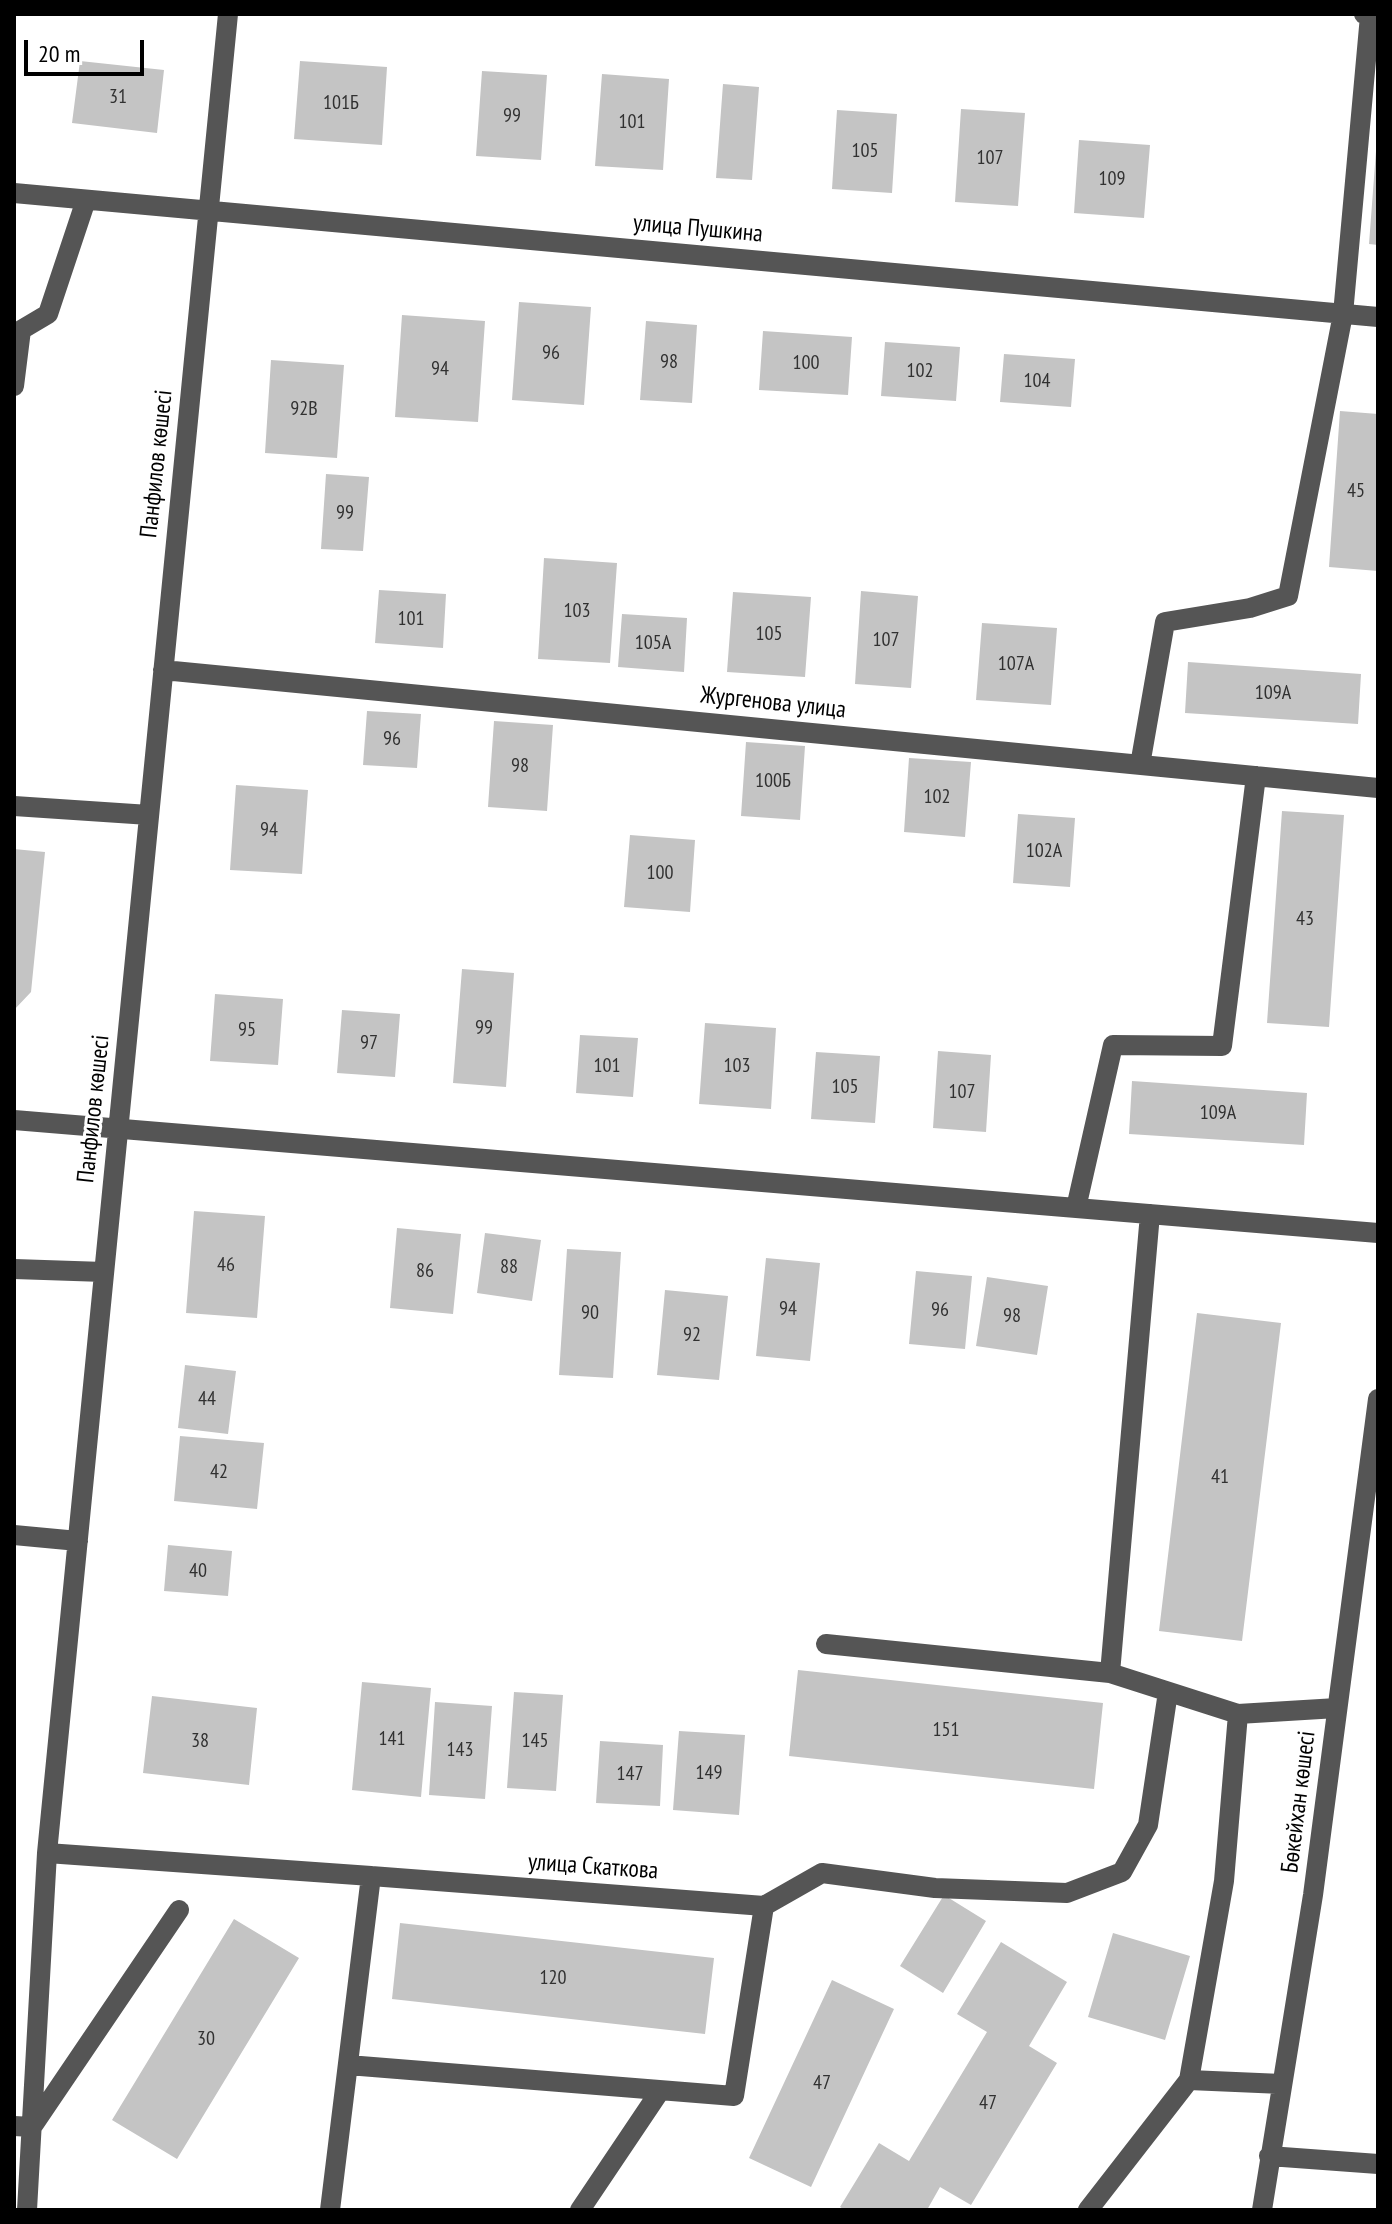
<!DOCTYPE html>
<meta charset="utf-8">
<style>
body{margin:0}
#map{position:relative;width:1392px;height:2224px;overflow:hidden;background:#fff;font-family:"PT Sans Narrow",sans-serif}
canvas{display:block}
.frame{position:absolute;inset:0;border:16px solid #000;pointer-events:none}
.scale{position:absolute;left:24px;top:40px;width:120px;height:36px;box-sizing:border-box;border:4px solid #000;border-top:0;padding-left:10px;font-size:24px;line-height:28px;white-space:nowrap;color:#000;-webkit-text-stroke:6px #fff;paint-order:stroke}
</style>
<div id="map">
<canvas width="1392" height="2224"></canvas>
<div class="frame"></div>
<div class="scale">20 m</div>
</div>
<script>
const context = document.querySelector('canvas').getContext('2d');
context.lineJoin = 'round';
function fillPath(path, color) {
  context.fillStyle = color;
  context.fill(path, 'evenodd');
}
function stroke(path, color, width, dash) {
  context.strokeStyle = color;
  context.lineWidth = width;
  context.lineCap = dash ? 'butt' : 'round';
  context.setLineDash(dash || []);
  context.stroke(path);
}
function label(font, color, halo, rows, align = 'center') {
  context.font = font + ' "PT Sans Narrow",sans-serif';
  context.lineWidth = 6;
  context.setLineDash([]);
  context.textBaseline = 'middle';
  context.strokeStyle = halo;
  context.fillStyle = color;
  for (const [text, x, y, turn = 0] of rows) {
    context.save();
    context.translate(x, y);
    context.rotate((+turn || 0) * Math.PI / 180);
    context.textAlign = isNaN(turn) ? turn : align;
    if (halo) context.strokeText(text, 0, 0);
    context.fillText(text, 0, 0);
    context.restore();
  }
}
fillPath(new Path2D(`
 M80,61l84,9 -7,63 -85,-10z
 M300,61l87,6 -5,78 -88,-6z
 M482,71l65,4 -6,85 -65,-4z
 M602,74l67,5 -6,91 -68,-4z
 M723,84l36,3 -7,93 -36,-2z
 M961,109l64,4 -7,93 -63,-4z
 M837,110l60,4 -5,79 -60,-4z
 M1079,140l71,5 -6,73 -70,-5z
 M1376,151h2v94l-9,-1z
 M519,302l72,5 -7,98 -72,-5z
 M402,315l83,6 -7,101 -83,-5z
 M646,321l51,4 -5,78 -52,-3z
 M763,331l89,6 -4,58 -89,-5z
 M885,342l75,5 -4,54 -75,-5z
 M1004,354l71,5 -4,48 -71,-5z
 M271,360l73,5 -7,93 -72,-5z
 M1340,411l38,3v157l-49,-4z
 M326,474l43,3 -6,74 -42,-2z
 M544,558l73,5 -7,100 -72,-4z
 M379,590l67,4 -3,54 -68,-5z
 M861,591l57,5 -7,92 -56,-4z
 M733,592l78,5 -6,80 -78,-5z
 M622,614l65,4 -3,54 -66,-5z
 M982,623l75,5 -6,77 -75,-5z
 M1188,662l173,12 -3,50 -173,-11z
 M367,711l54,3 -4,54 -54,-3z
 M494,721l59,4 -6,86 -59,-4z
 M746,742l59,4 -5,74 -59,-4z
 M909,758l62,4 -6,75 -61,-5z
 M236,785l72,5 -6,84 -72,-4z
 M1282,811l62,4 -15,212 -62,-4z
 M1018,814l57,4 -5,69 -57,-4z
 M630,835l65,5 -5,72 -66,-5z
 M14,849l31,3 -14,140 -17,18z
 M462,969l52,4 -8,114 -53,-4z
 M215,994l68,5 -5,66 -68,-4z
 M342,1010l58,4 -5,63 -58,-4z
 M705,1023l71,5 -5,81 -72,-5z
 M580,1035l58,3 -5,59 -57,-4z
 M938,1051l53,4 -5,77 -53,-4z
 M816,1052l64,4 -5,67 -64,-4z
 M1132,1081l175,12 -3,52 -175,-11z
 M194,1211l71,5 -8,102 -71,-5z
 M397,1228l64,6 -8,80 -63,-6z
 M485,1233l56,7 -9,61 -55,-8z
 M567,1249l54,3 -8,126 -54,-3z
 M766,1258l54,5 -10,98 -54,-5z
 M916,1271l56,5 -7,73 -56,-5z
 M987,1277l61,9 -11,69 -61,-9z
 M665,1290l63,6 -9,84 -62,-5z
 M1197,1313l84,10 -39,318 -83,-10z
 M185,1365l51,6 -8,63 -50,-6z
 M180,1436l84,7 -7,66 -83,-8z
 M168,1545l64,6 -4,45 -64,-5z
 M798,1670l305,33 -9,86 -305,-33z
 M362,1682l69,6 -10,109 -69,-7z
 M514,1692l49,3 -7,96 -49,-3z
 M152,1696l105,12 -8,77 -106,-12z
 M435,1702l57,4 -7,93 -56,-4z
 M679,1731l66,4 -6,80 -66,-5z
 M600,1741l63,4 -3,61 -64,-3z
 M944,1895l42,26 -43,72 -43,-27z
 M234,1919l65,39 -122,201 -65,-39z
 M400,1923l314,35 -9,76 -313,-35z
 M1113,1933l77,23 -25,84 -77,-23z
 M1001,1942l66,40 -38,64 28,17 -86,142 -31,-18 -13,23h-82l-5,-3 39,-64 30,18 78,-129 -30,-18z
 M832,1980l62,29 -83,178 -62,-29z`), '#c4c4c4');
stroke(new Path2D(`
 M14,193l1364,124
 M14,386l7,-56 27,-16 38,-114
 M163,670l1215,118
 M1140,765l25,-143 85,-14 38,-12 55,-282 27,-298 -6,-2
 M14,806l135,9
 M14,1120l1364,113
 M1076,1208l37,-163 109,1 34,-270
 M1150,1214l-40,459 128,41 99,-6
 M14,1269l90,3
 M14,1535l64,6
 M826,1644l284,29
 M47,1853l324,23 393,30 58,-33 113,15 132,5 55,-21 26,-47 20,-133
 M348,2065l386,31 30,-190
 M1189,2080l35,-199 14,-167
 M14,2126l18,1 147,-217
 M1269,2156l109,8
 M27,2210l20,-357 181,-1839
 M330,2210l41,-334
 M580,2210l80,-119
 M1088,2210l101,-130 93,4
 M1262,2210l51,-315 65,-496`), '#555', 20);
label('20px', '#313131', null, [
 ["31",118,97],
 ["101Б",341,103],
 ["99",512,116],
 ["101",632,122],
 ["105",865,151],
 ["107",990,158],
 ["109",1112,179],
 ["96",551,353],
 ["98",669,362],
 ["100",806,363],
 ["94",440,369],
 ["102",920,371],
 ["104",1037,381],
 ["92В",304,409],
 ["45",1356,491],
 ["99",345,513],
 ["103",577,611],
 ["101",411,619],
 ["105",769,634],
 ["107",886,640],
 ["105А",653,643],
 ["107А",1016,664],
 ["109А",1273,693],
 ["96",392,739],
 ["98",520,766],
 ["100Б",773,781],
 ["102",937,797],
 ["94",269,830],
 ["102А",1044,851],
 ["100",660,873],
 ["43",1305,919],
 ["99",484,1028],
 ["95",247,1030],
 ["97",369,1043],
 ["101",607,1066],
 ["103",737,1066],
 ["105",845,1087],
 ["107",962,1092],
 ["109А",1218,1113],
 ["46",226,1265],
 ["88",509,1267],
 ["86",425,1271],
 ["94",788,1309],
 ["96",940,1310],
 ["90",590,1313],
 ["98",1012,1316],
 ["92",692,1335],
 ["44",207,1399],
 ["42",219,1472],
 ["41",1220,1477],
 ["40",198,1571],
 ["151",946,1730],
 ["141",392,1739],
 ["38",200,1741],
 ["145",535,1741],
 ["143",460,1750],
 ["149",709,1773],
 ["147",630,1774],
 ["120",553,1978],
 ["30",206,2039],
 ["47",822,2083],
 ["47",988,2103]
]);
label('24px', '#000', '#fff', [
 ["улица Пушкина",698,229,5],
 ["Панфилов көшесі",157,464,-84],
 ["Жургенова улица",773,703,6],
 ["Панфилов көшесі",94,1109,-84],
 ["Бөкейхан көшесі",1299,1802,-83],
 ["улица Скаткова",593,1867,4]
]);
</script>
